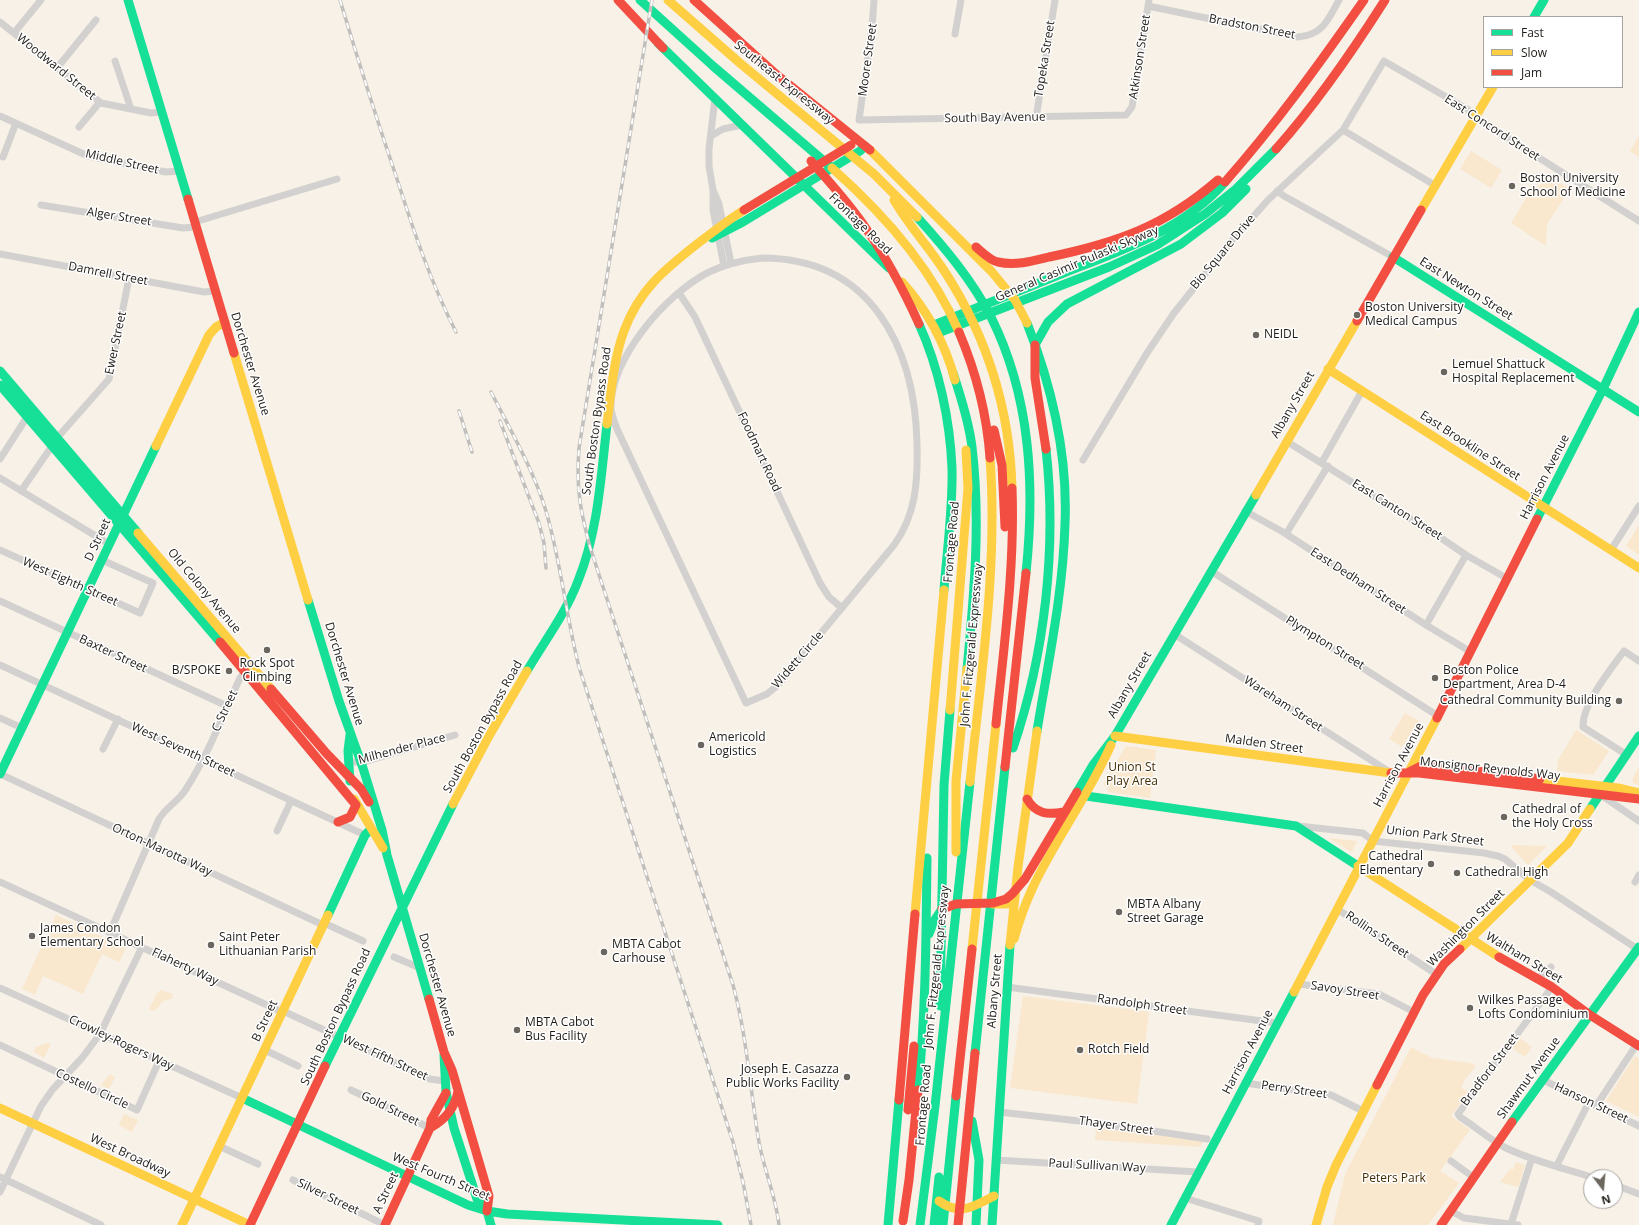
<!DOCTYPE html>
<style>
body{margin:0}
#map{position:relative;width:1639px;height:1225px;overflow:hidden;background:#f8f1e7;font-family:"Open Sans",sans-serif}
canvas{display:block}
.legend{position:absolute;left:1483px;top:16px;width:140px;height:72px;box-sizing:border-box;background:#fff;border:1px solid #a5a4a1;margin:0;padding:5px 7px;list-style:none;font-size:12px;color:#1f1b15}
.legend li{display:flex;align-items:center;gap:8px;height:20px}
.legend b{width:20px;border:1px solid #a5a4a1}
.north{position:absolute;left:1583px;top:1169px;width:40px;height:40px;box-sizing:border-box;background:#fff;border:1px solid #a5a4a1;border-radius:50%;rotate:164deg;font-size:11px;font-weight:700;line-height:16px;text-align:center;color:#1f1b15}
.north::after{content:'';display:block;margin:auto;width:14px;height:18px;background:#6b665e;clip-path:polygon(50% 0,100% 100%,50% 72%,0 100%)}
</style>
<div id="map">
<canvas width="1639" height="1225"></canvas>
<ul class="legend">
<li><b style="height:5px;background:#16e098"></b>Fast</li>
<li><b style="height:5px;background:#ffcf43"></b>Slow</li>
<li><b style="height:5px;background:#f24e42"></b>Jam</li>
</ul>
<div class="north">N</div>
</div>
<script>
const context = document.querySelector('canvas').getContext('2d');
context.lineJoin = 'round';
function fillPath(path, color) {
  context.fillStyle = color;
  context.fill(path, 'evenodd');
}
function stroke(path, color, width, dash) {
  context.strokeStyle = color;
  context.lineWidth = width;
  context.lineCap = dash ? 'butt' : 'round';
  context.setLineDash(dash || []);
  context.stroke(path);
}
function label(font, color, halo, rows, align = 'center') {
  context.font = font + ' "Open Sans",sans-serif';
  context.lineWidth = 3;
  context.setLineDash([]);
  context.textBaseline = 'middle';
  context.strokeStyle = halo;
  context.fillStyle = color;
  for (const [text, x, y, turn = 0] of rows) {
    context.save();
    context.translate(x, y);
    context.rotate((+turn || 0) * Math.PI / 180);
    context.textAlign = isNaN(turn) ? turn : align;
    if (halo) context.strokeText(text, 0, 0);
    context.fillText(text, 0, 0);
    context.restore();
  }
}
fillPath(new Path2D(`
 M1639,136v21l-9,-6z
 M1471,151l31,19 -11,18 -31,-19z
 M1547,175l23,14 -23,35 -1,22 -35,-23 20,-33 5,1z
 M1639,525v30l-13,-9z
 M1405,713l14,8 -17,26 -13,-8z
 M1576,730l33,21 -16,24 -36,-4 1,-11z
 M1126,746l30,4 -6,48 -42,-6v-3l-5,-5z
 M1639,767v18l-5,-1 -2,-5z
 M1328,838l29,3 -5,11z
 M1512,845l32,1h3l-19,19 -17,-18z
 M56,915l70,33 -7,14 -17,-8 -19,40 -40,-18 -8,19 -13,-6z
 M161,990l12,4 -2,5 -8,2 -8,10 -6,-2 8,-16z
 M1023,996l126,16 -12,92 -127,-16z
 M1520,1038l12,9 -7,10 -13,-9z
 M48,1043l3,1 -7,14 -10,-6 2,-5z
 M1411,1047l21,11 39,5 5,3 -11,13 -4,9 8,4 -18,24 19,14 -30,41 19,12 -31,42h-95l12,-51z
 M1635,1056l4,2v59l-33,-16z
 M110,1074l5,3 -6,12 -8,-4z
 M124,1114l14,6 -6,12 -12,-6 -1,-2z
 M1096,1128l108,12 -4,7 -105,-7z
 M1516,1162l9,3 -7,22 -18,-5 10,-13 3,1z`), '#f9e7ce');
stroke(new Path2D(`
 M874,0l-2,28 -13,92 267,-5 6,-8 17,-107
 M1148,6l150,31c25,-2 30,-17 41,-37
 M0,22l101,81 50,10 11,-1
 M14,33l27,-33
 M955,34l6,-34
 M115,61l16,48
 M57,68l39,-48
 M715,98l-6,51v17l4,24 6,14 12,59
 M0,116l88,40 78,16 14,-1
 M1036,118l19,-118
 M79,127l21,-25
 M1343,130l93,56
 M711,136l12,-7 19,-4
 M3,157l13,-34
 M713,190v20l11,56
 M1277,191l7,5 109,61
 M41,205l142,23 13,-1
 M195,222l142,-43
 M0,254l204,38 12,-1
 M762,258c109,0 153,89 155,186 1,37 -1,71 -23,101l-116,140 -11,9 -21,9 -129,-274c-2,-6 -5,-13 -6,-20 -2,-50 56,-116 98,-137 17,-8 35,-12 53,-14z
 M679,293l16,24 125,266 9,14 13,11
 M57,438l52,-59 20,-101
 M1286,441l152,95 28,19 42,24
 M0,459l27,-42
 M1083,460l64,-107 27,-40 55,-69 39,-44 75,-70 41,-69 83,48 20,16 152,96
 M1322,462l40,-71
 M0,478l109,66
 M21,491l31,-45
 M1245,511l38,21 143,93 45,27
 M1286,534l42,-68
 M0,550l140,63 13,-30 -51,-23
 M1611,550l28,-44
 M1211,571l227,145
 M0,601l227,105
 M1426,625l40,-70
 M1174,634l214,137
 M0,665l365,170
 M0,718l22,10
 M103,749l15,-30
 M1627,755l-44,-28c-1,-23 28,-58 41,-76l15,10
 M348,762h16l91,-27
 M0,774l323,151
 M1601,795l38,26
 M1298,826l65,7 10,8 111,12 14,3 7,3 25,21 21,12 88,58
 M277,831l14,-30
 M0,882l282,130
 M1635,882l4,-7
 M1337,909l99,65
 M324,923l39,18
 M110,932l49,-113c7,-12 20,-18 27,-30 22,-34 37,-74 54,-111l8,-10
 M394,957l26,11
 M1541,976l10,-9
 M1298,984l81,10 35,18
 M1007,987l270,36
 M1552,987l-94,127 2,3c16,10 30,23 46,31 27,13 57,20 85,29
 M0,988l242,110
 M283,1011l147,68 14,2
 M0,1045l137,65 22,-49
 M265,1050l33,16
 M1543,1080l96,46
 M1245,1083l86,12 32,16
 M351,1090l79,38
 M1596,1106l41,-62
 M999,1112l98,11 13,3 17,1 80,12
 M219,1146l39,18
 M996,1160l202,12
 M1451,1161l22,16
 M1557,1165l32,-63
 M0,1177l101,48
 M293,1180l92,45
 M1615,1185l24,9
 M0,1192l41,-86 12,-17 29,-31 18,-24 42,-87
 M1185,1198l74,23 -1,4
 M1451,1211l13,7 54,7
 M1511,1224l21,-66`), '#d3d1cf', 7);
stroke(new Path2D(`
 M128,0l60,199
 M640,0l73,66 119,102
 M1534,17l10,-17
 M658,43l231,225
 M917,217c28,31 55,63 74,100 40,80 44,169 35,256
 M712,238l31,-16 117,-71 5,-5
 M1393,257l246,155
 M1027,323c25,64 41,132 38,201 -2,70 -17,139 -28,207
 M919,324c20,44 31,96 33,144 1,41 -5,82 -8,122
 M934,325c44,-18 88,-35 132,-53 57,-22 118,-43 159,-90
 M938,333l171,-66 48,-22 48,-31 31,-25 40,-40
 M1035,345l13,-23 19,-18 114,-60 41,-31 24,-24
 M0,371l138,162
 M953,373c8,24 16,49 19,74 9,74 2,149 -5,222
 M0,385l220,257
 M1537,519l66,-130 36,-77
 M308,600l31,101 24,67 19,62 5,25 42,144
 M527,671c17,-29 39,-58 51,-90 20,-49 23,-105 29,-157
 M350,735l-2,16 2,30
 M1013,748c32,-94 44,-200 33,-299
 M0,774l156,-328
 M1077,792l16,-27 22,-29 141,-241
 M1086,796l210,30 62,40
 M1590,809l49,-73
 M328,915l37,-80 6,-6
 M929,934l5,-13 8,-12
 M940,1006l4,-221 6,-75
 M975,1053l30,-286
 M444,1055l2,37 8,36 23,71 10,12 4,14
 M325,1066l128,-262
 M918,1090c8,-78 8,-155 9,-232
 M242,1098l226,107 19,6
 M972,1121l7,39 -3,65
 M1512,1122l127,-175
 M487,1211l20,3 211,11
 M888,1225l11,-125
 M920,1225l15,-119 35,-324
 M934,1225l5,-48
 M943,1225l13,-129
 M992,1225l18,-280
 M1171,1225l123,-233`), '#16e098', 9);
stroke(new Path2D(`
 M668,0l73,64 133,110 43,43
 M870,150l122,122 23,28 12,23
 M832,168c52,46 100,100 127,164
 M894,200c15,26 35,47 51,72 42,65 65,139 67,216
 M1421,210l72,-123
 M902,282c26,29 43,61 53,98
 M234,353l74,247
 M1328,369l311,199
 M607,424c4,-30 6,-63 17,-93 15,-41 40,-61 73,-87 16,-12 31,-24 47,-34
 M156,446l53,-111 7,-8 9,-5
 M1256,495l101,-174
 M138,533l133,156
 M950,710l18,-222 -2,-38
 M1115,736l276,37
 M1540,779l78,9 21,5
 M970,782c11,-108 28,-216 20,-324
 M354,799l29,49
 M453,804l36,-68 38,-65
 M956,852v-71l11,-112
 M1358,866l141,91
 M993,904h21
 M915,914l29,-324
 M1014,939c5,-18 11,-35 19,-52 23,-49 56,-92 78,-142
 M1010,945l8,-78 19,-136
 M972,949l24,-225
 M1460,949l108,-106 22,-34
 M1294,992l143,-274
 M0,1108l250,117
 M939,1201c21,15 34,6 55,-5
 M182,1225l146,-310
 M1316,1225l11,-38 9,-22 41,-80`), '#ffcf43', 9);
stroke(new Path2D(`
 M618,0l45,48
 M694,0l83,75 93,75
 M1276,149c41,-46 76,-97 109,-149
 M811,161c19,22 40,44 56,69 21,30 37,61 52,94
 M1225,182c51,-58 95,-119 139,-182
 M188,199l46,154
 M744,210l107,-65
 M976,247c6,5 15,14 22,15 17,4 35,-1 51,-5 68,-14 116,-31 169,-77
 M1357,321l64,-111
 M959,332c17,40 28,83 31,126
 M1035,345v33l11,71
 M994,430l8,35 3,62
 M220,642l136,163
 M271,689l56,65 34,35 8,13
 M1437,718l100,-199
 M996,724c8,-79 19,-157 16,-236
 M1005,767l21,-194
 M1409,772l12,-6 7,-1 112,14
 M1391,773h28l220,26
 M1027,799c9,15 20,16 37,13
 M338,822l12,-5 6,-12
 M942,909l14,-5 37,-1 13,-4 6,-5 13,-15 52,-87
 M1499,957l53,30 38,28 49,31
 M429,999l15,53 8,18 37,126 -2,15
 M1377,1085l46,-90 21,-31 16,-15
 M956,1096l16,-147
 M899,1100l16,-186
 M908,1110l6,-64
 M430,1128c15,-8 25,-20 28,-37
 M903,1221l6,-41 9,-90
 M250,1225l75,-159
 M385,1225l45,-97 1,-8 15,-27
 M958,1225l17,-172
 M1441,1225l71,-103`), '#f24e42', 9);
const rail = new Path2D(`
 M340,0c18,60 37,120 57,179 17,53 34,104 59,153
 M652,0l-73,448c-3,40 1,61 11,99l143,438c14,51 17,105 26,157 5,28 17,55 20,83
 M491,392c20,39 42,77 55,119 15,51 20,105 33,156l154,475 10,40 8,43
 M459,411l13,41
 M500,421l39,102 5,20 2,25`);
stroke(rail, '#c0bfbc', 3.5);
stroke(rail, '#fff', 2, [6]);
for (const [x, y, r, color] of [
 [1512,186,4,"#6b665e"],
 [1357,315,4,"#6b665e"],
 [1256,335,4,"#6b665e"],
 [1444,372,4,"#6b665e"],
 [267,650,4,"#6b665e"],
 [229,671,4,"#6b665e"],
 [1435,678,4,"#6b665e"],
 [1619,701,4,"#6b665e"],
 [701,745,4,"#6b665e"],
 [1504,817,4,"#6b665e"],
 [1431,864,4,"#6b665e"],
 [1457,873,4,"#6b665e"],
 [1119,912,4,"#6b665e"],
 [32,936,4,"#6b665e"],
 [211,945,4,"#6b665e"],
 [604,952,4,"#6b665e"],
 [1470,1008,4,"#6b665e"],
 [517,1030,4,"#6b665e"],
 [1080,1050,4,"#6b665e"],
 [847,1077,4,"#6b665e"]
]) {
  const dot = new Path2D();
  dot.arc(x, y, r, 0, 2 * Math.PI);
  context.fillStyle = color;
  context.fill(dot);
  stroke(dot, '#fff', 1.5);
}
label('12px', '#1f1b15', '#fff', [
 ["Bradston Street",1252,27,11],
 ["Atkinson Street",1140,57,-81],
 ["Topeka Street",1045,59,-81],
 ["Moore Street",868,60,-82],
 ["Woodward Street",56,67,39],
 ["Southeast Expressway",784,83,39],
 ["South Bay Avenue",995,118,-1],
 ["East Concord Street",1492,128,33],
 ["Middle Street",122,162,13],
 ["Alger Street",119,217,9],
 ["Frontage Road",860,224,44],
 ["Bio Square Drive",1223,252,-50],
 ["General Casimir Pulaski Skyway",1077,264,-23],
 ["Damrell Street",108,274,11],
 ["East Newton Street",1466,289,32],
 ["Ewer Street",116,343,-78],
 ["Dorchester Avenue",250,364,73],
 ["Albany Street",1293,405,-60],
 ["South Boston Bypass Road",597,421,-82],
 ["East Brookline Street",1470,446,33],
 ["Foodmart Road",759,452,65],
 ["Harrison Avenue",1545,477,-63],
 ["East Canton Street",1397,510,32],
 ["D Street",98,540,-65],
 ["Frontage Road",952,542,-85],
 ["East Dedham Street",1358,581,33],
 ["West Eighth Street",70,582,24],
 ["Old Colony Avenue",204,591,50],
 ["Plympton Street",1325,643,32],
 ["John F. Fitzgerald Expressway",972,645,-85],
 ["Baxter Street",113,654,25],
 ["Widett Circle",798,660,-49],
 ["Dorchester Avenue",344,674,73],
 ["Albany Street",1130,685,-60],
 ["Wareham Street",1283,704,33],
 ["C Street",225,711,-65],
 ["South Boston Bypass Road",483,727,-61],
 ["Malden Street",1264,744,8],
 ["Milhender Place",402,749,-15],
 ["West Seventh Street",183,750,25],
 ["Harrison Avenue",1399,765,-62],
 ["Monsignor Reynolds Way",1490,769,6],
 ["Union Park Street",1435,836,7],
 ["Orton-Marotta Way",162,850,25],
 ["Washington Street",1466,928,-45],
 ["Rollins Street",1377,935,34],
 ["Waltham Street",1524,958,31],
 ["Flaherty Way",185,967,25],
 ["John F. Fitzgerald Expressway",937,967,-84],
 ["Dorchester Avenue",437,985,74],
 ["Albany Street",995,991,-85],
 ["Savoy Street",1345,991,9],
 ["Randolph Street",1142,1005,8],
 ["South Boston Bypass Road",336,1017,-65],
 ["B Street",265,1021,-65],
 ["Crowley-Rogers Way",121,1043,25],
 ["Harrison Avenue",1248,1052,-62],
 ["West Fifth Street",385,1058,25],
 ["Bradford Street",1490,1070,-53],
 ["Shawmut Avenue",1529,1078,-54],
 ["Costello Circle",92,1089,25],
 ["Perry Street",1294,1090,8],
 ["Hanson Street",1591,1103,25],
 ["Frontage Road",924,1105,-85],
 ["Gold Street",390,1109,26],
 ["Thayer Street",1116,1126,8],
 ["West Broadway",130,1156,25],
 ["Paul Sullivan Way",1097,1166,3],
 ["West Fourth Street",441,1177,23],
 ["A Street",386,1193,-65],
 ["Silver Street",328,1197,26]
]);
label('12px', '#1f1b15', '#fff', [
 ["Boston University",1520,179],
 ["School of Medicine",1520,193],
 ["Boston University",1365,308],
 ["Medical Campus",1365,322],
 ["NEIDL",1264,335],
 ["Lemuel Shattuck",1452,365],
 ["Hospital Replacement",1452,379],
 ["Rock Spot",267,664,"center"],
 ["Climbing",267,678,"center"],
 ["B/SPOKE",221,671,"right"],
 ["Boston Police",1443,671],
 ["Department, Area D-4",1443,685],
 ["Cathedral Community Building",1611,701,"right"],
 ["Americold",709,738],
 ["Logistics",709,752],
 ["Cathedral of",1512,810],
 ["the Holy Cross",1512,824],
 ["Cathedral",1423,857,"right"],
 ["Elementary",1423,871,"right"],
 ["Cathedral High",1465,873],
 ["MBTA Albany",1127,905],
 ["Street Garage",1127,919],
 ["James Condon",40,929],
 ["Elementary School",40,943],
 ["Saint Peter",219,938],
 ["Lithuanian Parish",219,952],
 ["MBTA Cabot",612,945],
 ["Carhouse",612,959],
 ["Wilkes Passage",1478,1001],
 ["Lofts Condominium",1478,1015],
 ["MBTA Cabot",525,1023],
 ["Bus Facility",525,1037],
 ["Rotch Field",1088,1050],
 ["Joseph E. Casazza",839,1070,"right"],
 ["Public Works Facility",839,1084,"right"]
], 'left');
label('12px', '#452c00', '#fff', [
 ["Union St",1132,768],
 ["Play Area",1132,782],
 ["Peters Park",1394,1179]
]);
</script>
